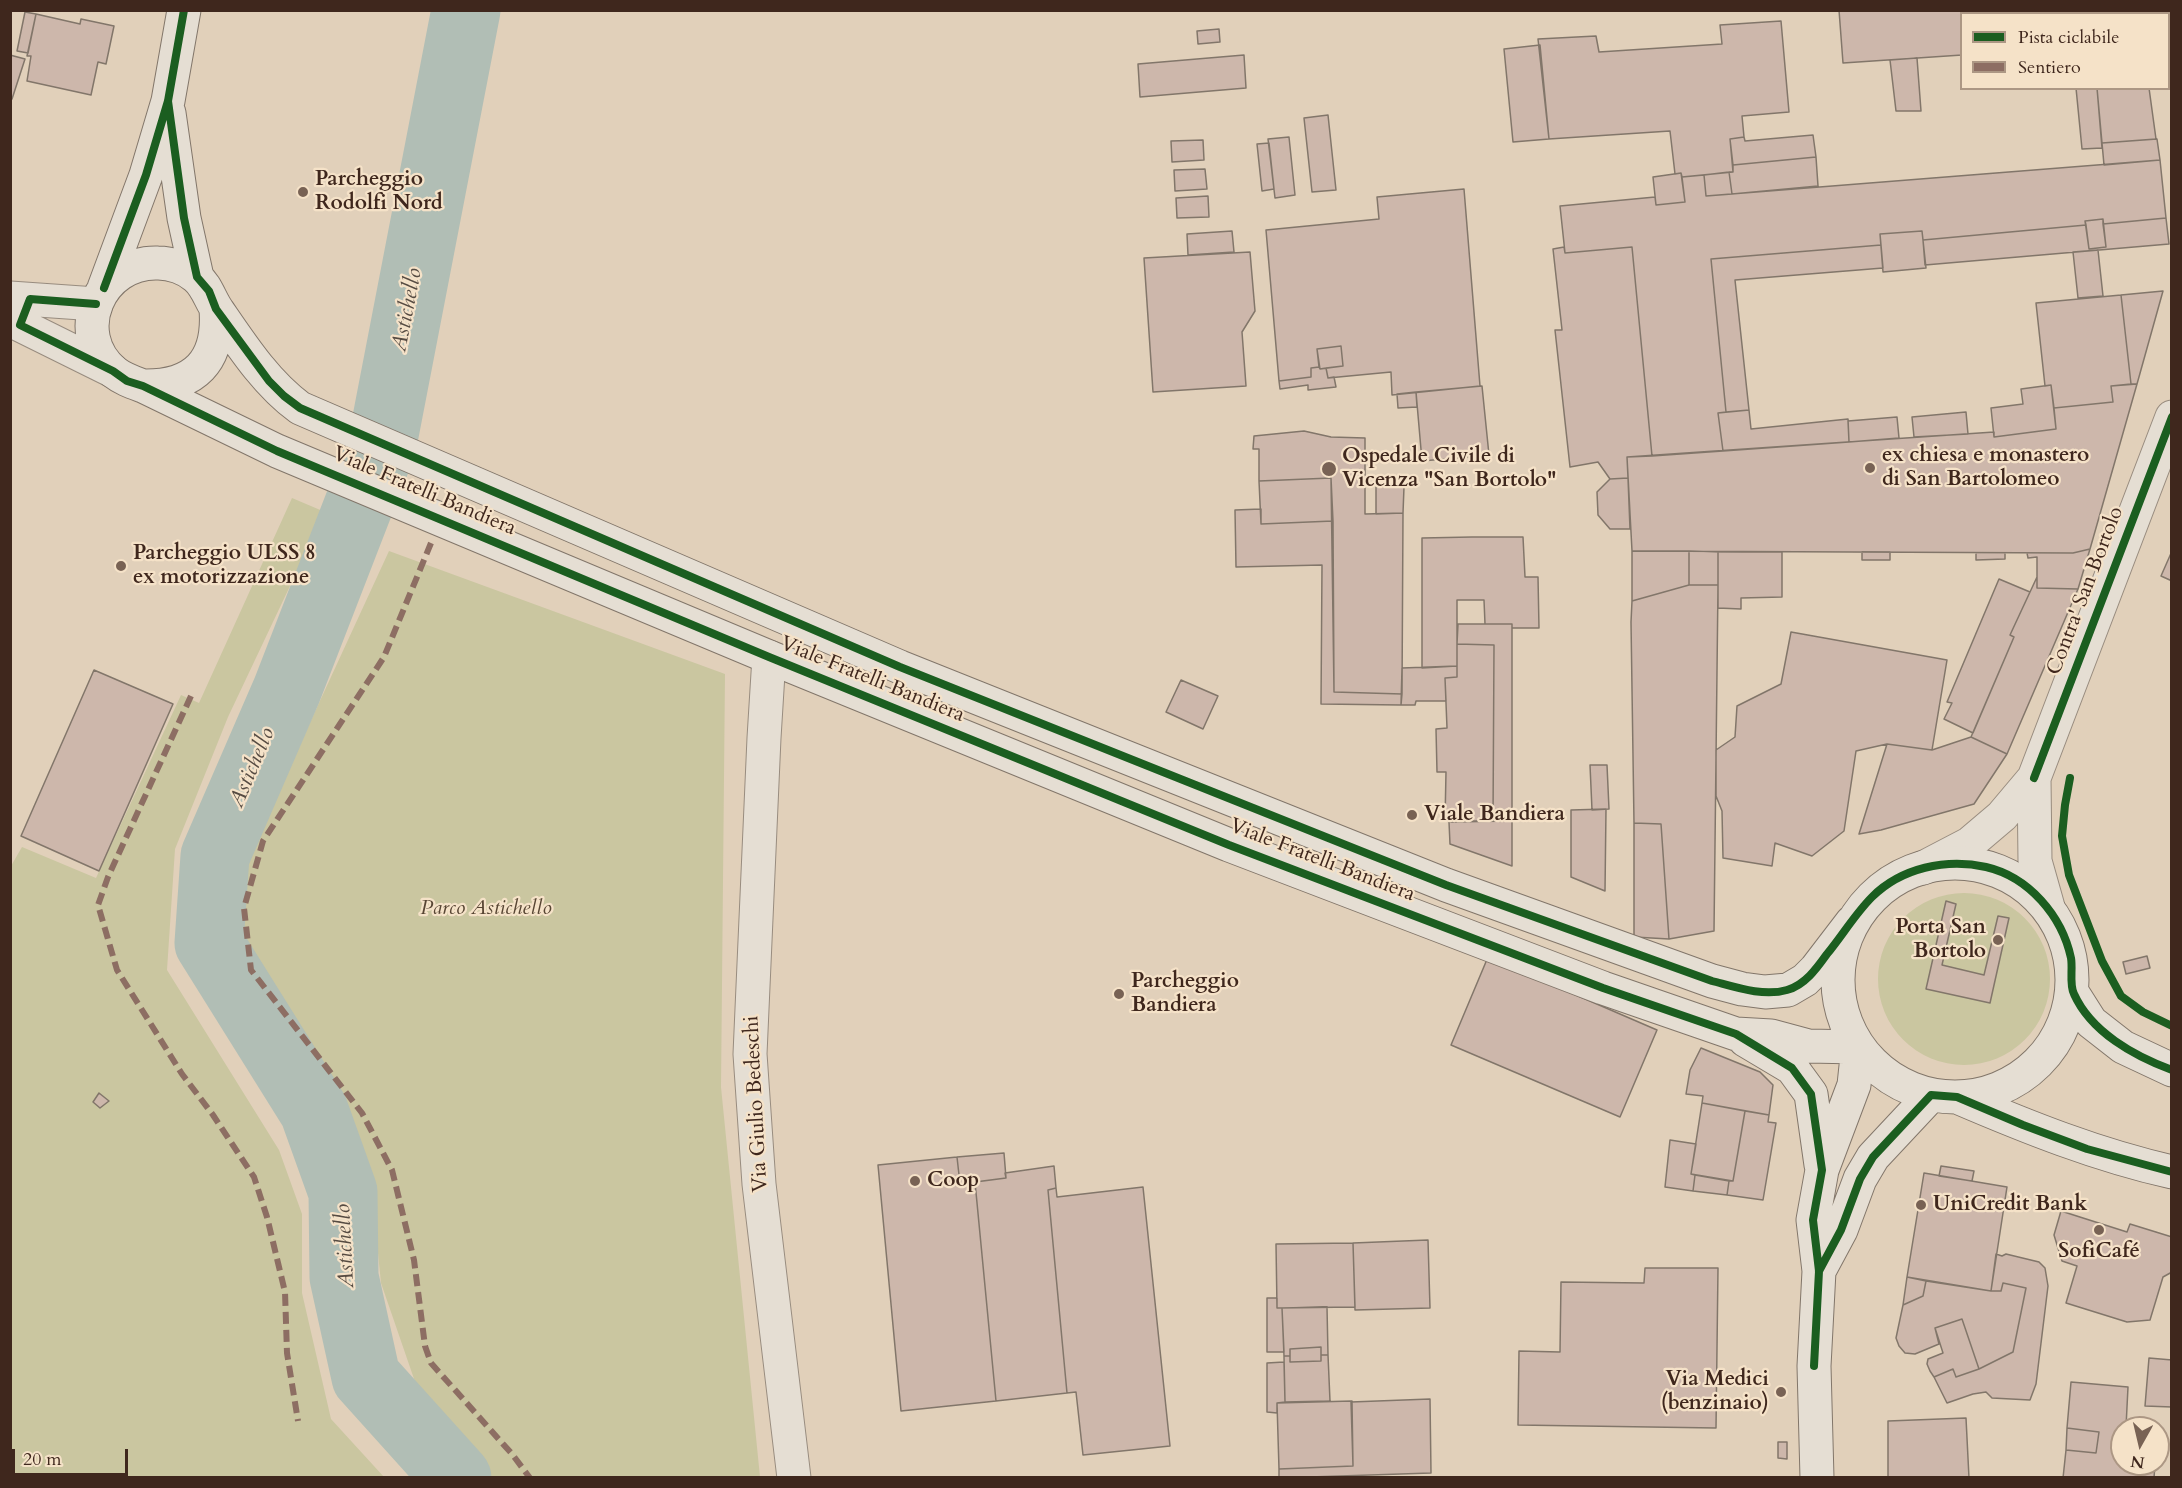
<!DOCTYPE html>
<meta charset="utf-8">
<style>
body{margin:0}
#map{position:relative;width:2182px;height:1488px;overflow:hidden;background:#e1d0ba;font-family:Cardo,serif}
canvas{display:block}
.frame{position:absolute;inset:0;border:12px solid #3f271d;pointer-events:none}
.legend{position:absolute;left:1960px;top:12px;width:210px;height:78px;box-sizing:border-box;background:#f5e2c8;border:2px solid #ac9784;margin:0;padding:8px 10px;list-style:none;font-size:18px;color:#3f271d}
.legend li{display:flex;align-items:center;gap:12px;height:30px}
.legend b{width:30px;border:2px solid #ac9784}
.north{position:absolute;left:2110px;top:1416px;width:60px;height:60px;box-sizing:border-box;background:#f5e2c8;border:2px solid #ac9784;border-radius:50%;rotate:188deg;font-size:16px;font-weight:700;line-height:24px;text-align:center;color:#3f271d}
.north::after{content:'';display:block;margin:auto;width:21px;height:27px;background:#786254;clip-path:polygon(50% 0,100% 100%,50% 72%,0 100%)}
.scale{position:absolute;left:12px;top:1449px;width:116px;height:27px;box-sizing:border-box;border:3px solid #3f271d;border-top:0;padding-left:8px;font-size:18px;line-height:21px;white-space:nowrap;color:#3f271d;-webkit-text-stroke:4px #f5e2c8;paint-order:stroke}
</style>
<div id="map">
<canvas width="2182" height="1488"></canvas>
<div class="frame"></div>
<ul class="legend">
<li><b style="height:8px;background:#1b5e20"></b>Pista ciclabile</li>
<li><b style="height:8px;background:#8d6e63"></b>Sentiero</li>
</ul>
<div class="north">N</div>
<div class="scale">20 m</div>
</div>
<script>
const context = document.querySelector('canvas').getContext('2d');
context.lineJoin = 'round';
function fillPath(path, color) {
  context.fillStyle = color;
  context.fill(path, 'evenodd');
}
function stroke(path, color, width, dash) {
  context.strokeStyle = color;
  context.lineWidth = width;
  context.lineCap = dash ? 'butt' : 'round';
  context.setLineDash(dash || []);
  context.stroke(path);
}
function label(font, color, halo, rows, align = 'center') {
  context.font = font + ' Cardo,serif';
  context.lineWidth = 4.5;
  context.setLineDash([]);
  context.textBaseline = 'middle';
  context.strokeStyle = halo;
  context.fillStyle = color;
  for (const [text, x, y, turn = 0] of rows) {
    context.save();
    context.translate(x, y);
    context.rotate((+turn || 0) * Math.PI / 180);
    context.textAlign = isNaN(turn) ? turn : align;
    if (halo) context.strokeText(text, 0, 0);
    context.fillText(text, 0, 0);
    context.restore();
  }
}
fillPath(new Path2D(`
 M292,498l33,14 -97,205 -53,132 -8,121 112,180 23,64v79l29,126 53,58 -373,1v-612l11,-19 74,31 85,-183 18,8z
 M389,551l336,123 -4,413 39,390h-274l-63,-72 -42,-122 -12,-119 -126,-191 -15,-58 14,-45z
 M1878 979a86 86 0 1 1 172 0a86 86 0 1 1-172 0Z`), '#cac6a0');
stroke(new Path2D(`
 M457,1478l-91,-101 -22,-100 -1,-85 -29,-81 -105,-168 6,-87 72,-166 95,-245 84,-435`), '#b1beb5', 69);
const building = new Path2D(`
 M1839,10h227v4h-104v41l-119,8z
 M2090,10h51v4h-51z
 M25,12l11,2 -8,39 -11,-2z
 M36,14l44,10 1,-5 33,7 -8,38 -8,-2 -7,33 -64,-14 4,-25h-4z
 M1781,21l8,91 -47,4 2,21 -14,2 3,33 -51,5 -1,-4 -6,1 -5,-43 -121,8 -11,-100 58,-3 3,16 123,-8 -2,-19z
 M1219,29l1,13 -22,2 -1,-13z
 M1540,45l9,94 -36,3 -9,-93z
 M10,55l15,4 -13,40h-2z
 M1244,55l2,33 -106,9 -2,-33z
 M1917,58l4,53h-25l-6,-51z
 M2076,88h21l5,60 -20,1z
 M2097,88h52l7,51 -54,4z
 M1328,115l8,75 -24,2 -8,-74z
 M1813,135l3,22 -83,8 -3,-26 14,-2 1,4z
 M1289,137l6,58 -20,3 -7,-59z
 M2157,139l3,21 -56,5 -2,-22z
 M1203,140l1,20 -32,2 -1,-21z
 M1269,143l5,46 -12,2 -5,-47z
 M1816,157l2,29 -86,8 -3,-22h4v-7z
 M2160,160l6,58 -63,6v-5l-18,2 1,4 -163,15 -1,-9 -42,3 1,11 -170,14 15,153 -8,1 5,38 -71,5 -20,-209 -67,6 -5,-47 95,-9 1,8 29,-3 -3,-25 22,-2 2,21z
 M1205,169l2,20 -32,2 -1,-21z
 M1729,172l3,22 -26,2 -2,-21z
 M1681,173l4,29 -29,3 -3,-28z
 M1464,189l16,197 -88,9 -1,-23 -63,6 -2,-10 17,-2 -2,-20 -24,3 2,18 -8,1v9l-32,4 -13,-151 113,-11 -2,-22z
 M1208,196l1,21 -32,1 -1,-20z
 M2166,218l3,26 -244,21 -2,-25 163,-15 3,24 17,-2 -3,-23z
 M2103,219l3,28 -17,2 -4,-28z
 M1232,231l2,21 -46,3 -1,-21z
 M1922,231l4,37 -43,4 -3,-38z
 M1881,245l2,23 -148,12 14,130 -23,2 -15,-153z
 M1564,247l1,6 67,-6 20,209 -25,1 1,21 -18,1 -12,-17 -28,5 -15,-137h7l-9,-81z
 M2098,250l5,46 -25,2 -5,-46z
 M1250,252l5,59 -13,21 4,54 -93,6 -9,-134z
 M2163,291l-26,93h-6l-10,-89z
 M2121,295l10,89 -20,2 2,16 -59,6 -3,-23 -6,1 -9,-83z
 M1341,346l2,20 -23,3 -3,-20z
 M1319,367l1,2 6,-1 2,10 6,-1 2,10 -28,3v-5l-28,4 -1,-8 32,-4v-9z
 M2137,384l-47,165 -17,4 -441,-2 -5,-94 367,-25v5l62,-8 -2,-21 59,-6 -2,-16z
 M2051,385l5,44 -62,8 -3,-29 32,-4 -2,-15z
 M1482,386l7,69 -67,6 -6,-69z
 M1416,392l1,15 -19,1 -1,-14z
 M1749,410l2,19 97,-10 1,23 -126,9 -5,-38z
 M1966,412l2,22 -54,3 -2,-20z
 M1897,417l2,21 -50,4 -1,-21z
 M1304,431l27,6 34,1v76l38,-1 -1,181 -68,-2 -3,-214 -72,3v-32h-6l1,-13z
 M1331,478l2,43 -72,3 -2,-43z
 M1628,478l2,51h-20l-12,-14 -1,-23 13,-13z
 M1376,487h28l-1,26 -27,1z
 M1261,509v15l72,-3 1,171 68,2 -1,11 -80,-1 1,-139 -86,2 -1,-57z
 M1472,537h51l2,40h13l1,51h-27v-4h-27l-1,-24h-27v66l-35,2v-130z
 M2090,549l-12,40 -41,-1v-31l-9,1 -1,-5h46z
 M1632,551h57v34l-57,16z
 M1689,551l29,1v33h-29z
 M2172,551v30l-11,-5z
 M1718,552h64v45l-41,1v11l-23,-1z
 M1862,552h28v8h-28z
 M1976,553h29v6l-29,1z
 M2037,577v11l41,1 -71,165 -36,-17 43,-100 -4,-2z
 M1999,579l31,13 -20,43 4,2 -41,96 -29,-14 8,-16 -5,-1z
 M1689,585h29l-4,346 -45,8 -8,-115 -27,-1 -3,-201 1,-21z
 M1458,624h54v197h-19l1,-176 -37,-1z
 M1791,632l156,28 -15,90 -45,-6 -31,7 -12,80 -32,25 -37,-13 -3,23 -49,-8 -1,-47 -6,-15v-46l19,-13 2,-31 44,-22z
 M1457,644l37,1 -1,176h-48l1,-49h-9l-1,-43 11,-1 -2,-50 12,-1z
 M1457,666v11l-12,1 1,23h-30l-1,4h-14l1,-37z
 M94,670l79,34 -74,167 -78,-35z
 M1181,680l37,16 -15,33 -37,-17z
 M1971,737l36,17 -33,50 -93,26 -22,4 28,-90 45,6z
 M1590,765h17l2,44 -17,1z
 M1606,809l-1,82 -34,-14v-67z
 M1512,821v45l-62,-22 -1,-22z
 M1634,823l27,1 8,115 -35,-2z
 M1946,901l10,3 -14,61 42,10 14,-59 11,2 -19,85 -64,-14z
 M2147,956l3,12 -24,6 -3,-12z
 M1488,957l169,73 -37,87 -169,-72z
 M1701,1048l59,24 13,13 -4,30 -67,-12 1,-7 -17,-2 4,-24z
 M99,1093l10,8 -9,7 -7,-6z
 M1702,1103l43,8 -12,70 -42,-7z
 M1745,1111l24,4 -1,7 8,1 -13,77 -36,-5 2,-14h4z
 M1670,1140l26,4 -5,30 4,1 -2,16 -28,-4z
 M1004,1153l2,25 -46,6 -3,-27z
 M957,1157l3,27 15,-2 21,219 -95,10 -23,-246z
 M1054,1166l2,22 -8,2 19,203 -71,8 -21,-219 31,-4 -1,-5z
 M1941,1166l33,5 -2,10 -33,-5z
 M1924,1173l83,14 -16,104 -84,-14z
 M1695,1175l34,6 -2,14 -34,-4z
 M1143,1187l27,259 -87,9 -7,-63 -9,1 -19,-203 8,-2 1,9z
 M2061,1211l66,21 3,-8 42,13v35l-9,5 -13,43 -23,2 -61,-19 11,-37 -15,-5 -8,-26z
 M1428,1240l2,68 -75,2 -2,-67z
 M1353,1243l2,64 -78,1 -1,-64z
 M1996,1254l6,2 4,-2 33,8 6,6 3,18 -12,98 -6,16 -38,-2 -6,-6 -13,2 -26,9 -13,-26 19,-8 3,8 23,-8 34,-17 13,-64 -23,-5 -2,8h-10z
 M1645,1268h73l-2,160 -198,-3 1,-74 41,1 1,-70 83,1z
 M1907,1277l19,4 -3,15 -20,9z
 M1926,1281l65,10h10l2,-8 23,5 -13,64 -34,17 -17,-50 -27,9 4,16 -24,10 -10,-1 -6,-7 -3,-8 7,-33 20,-9z
 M1267,1298h10v10h5l2,44h-17z
 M1327,1307l1,48h-7v-8l-31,2v7h-6l-2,-48z
 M1962,1319l17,50 -23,8 -3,-8 -19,8 -4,-6 -3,-7 1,-5 15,-6 -8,-25z
 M1321,1347v14l-31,1v-13z
 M1321,1355h7l2,46 -45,1 -1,-46h6v6l31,-1z
 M2149,1358l23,2v47l-27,-1z
 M1284,1362l1,40 -8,1v10l-10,-1v-49z
 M2071,1382l57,5 -2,40 15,1h-19v36h33l-1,14h-91l3,-28 30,3 3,-21 -32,-4z
 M1430,1399l1,74 -152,5v-9l74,-3 -2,-64z
 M1352,1401l1,65 -74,3 -2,-66z
 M1966,1418l3,60h-81v-57z
 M2067,1428l32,4 -3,21 -30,-3z
 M1778,1442h9v17l-9,-1z`);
fillPath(building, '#cdb7ab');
stroke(building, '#82766a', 1.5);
const minor = new Path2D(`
 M769,657l-5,81 -14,316 9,130 35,294
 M2034,778l1,83 13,46
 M1923,868l46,-24 33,-28 32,-38 138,-361`);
const tertiary = new Path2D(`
 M10,298l86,6
 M10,320l103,51`);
const secondary = new Path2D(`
 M169,113l15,105 13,59
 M104,288l42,-113 22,-74 16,-91
 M143,386c52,1 77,-25 73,-77
 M1838 980a117 117 0 1 1 234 0a117 117 0 1 1-234 0Z
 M1852,922l-36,47 -11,11 -17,10 -23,2 -23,-3 -30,-8 -266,-96 -546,-218 -600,-259c-34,-25 -58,-62 -82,-97 -8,-11 -11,-25 -22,-34 -10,-9 -25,-14 -38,-14 -58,-2 -90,70 -44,109 9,7 18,10 29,14l134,65 492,206 460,188 374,143 133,46 35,2 37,10 50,1
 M2072,992l19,30 32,25 49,23
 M1745,1040l47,28 19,26 10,71
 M1957,1097c70,30 140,58 215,75
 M1819,1271l22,-41 19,-51 13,-22 58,-62
 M1817,1478l-3,-112 5,-95 -6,-51 9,-50 32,-85 4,-38`);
stroke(minor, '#988c7f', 35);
stroke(tertiary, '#988c7f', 35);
stroke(secondary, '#82766a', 35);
stroke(minor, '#e5ded3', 33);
stroke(tertiary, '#e5ded3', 33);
stroke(secondary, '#e5ded3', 33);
stroke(new Path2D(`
 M431,543l-47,114 -121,184 -19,67 7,62 111,143 30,57 22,90 11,86 6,17 81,91 18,24
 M191,696l-83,181 -10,28 19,65 65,104 31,41 41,62 13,40 18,75 2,61 11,68`), '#8d6e63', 6, [12, 6]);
stroke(new Path2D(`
 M168,101l16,117 13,59 12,14 7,18 53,72 15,15 16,12 600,259 546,218 266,96c23,6 51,16 75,9 18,-5 30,-22 40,-36 15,-18 28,-40 45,-57 29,-29 74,-39 114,-30 43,10 76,49 85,91 2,11 -2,26 3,36 17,38 60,62 98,76
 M104,288l42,-113 22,-74 16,-91
 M96,304l-66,-5 -10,26 93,46 14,10 16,5 134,65 492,206 460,188 374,143 133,46 56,34 19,26 11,76 -9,50 6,51 -5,95
 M2034,778l138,-361
 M2070,778l-5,27 -3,31 7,39 33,86 19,35 22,16 29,14
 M1819,1271l22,-41 19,-51 13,-22 58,-62 26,2 66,28 64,24 85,23`), '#1b5e20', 8);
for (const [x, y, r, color] of [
 [303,192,6,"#786254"],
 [1870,468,6,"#786254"],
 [1329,469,8,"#786254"],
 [121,566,6,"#786254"],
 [1412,815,6,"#786254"],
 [1998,940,6,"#786254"],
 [1119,994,6,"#786254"],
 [915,1181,6,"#786254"],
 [1921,1205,6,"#786254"],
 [2099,1230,6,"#786254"],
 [1781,1392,6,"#786254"]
]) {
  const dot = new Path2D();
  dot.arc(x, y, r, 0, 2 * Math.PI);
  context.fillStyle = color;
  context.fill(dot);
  stroke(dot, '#f5e2c8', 2);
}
label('bold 21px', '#3f271d', '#f5e2c8', [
 ["Parcheggio",315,180],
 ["Rodolfi Nord",315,204],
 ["ex chiesa e monastero",1882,456],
 ["di San Bartolomeo",1882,480],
 ["Ospedale Civile di",1342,457],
 ["Vicenza \"San Bortolo\"",1342,481],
 ["Parcheggio ULSS 8",133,554],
 ["ex motorizzazione",133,578],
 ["Viale Bandiera",1424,815],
 ["Porta San",1986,928,"right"],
 ["Bortolo",1986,952,"right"],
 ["Parcheggio",1131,982],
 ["Bandiera",1131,1006],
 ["Coop",927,1181],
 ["UniCredit Bank",1933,1205],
 ["SofiCafé",2099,1252,"center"],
 ["Via Medici",1769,1380,"right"],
 ["(benzinaio)",1769,1404,"right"]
], 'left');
label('21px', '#3f271d', '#f5e2c8', [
 ["Viale Fratelli Bandiera",424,492,23],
 ["Contra' San Bortolo",2086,591,-69],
 ["Viale Fratelli Bandiera",872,680,22],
 ["Viale Fratelli Bandiera",1322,861,21],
 ["Via Giulio Bedeschi",757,1104,-93]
]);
label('italic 21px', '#574533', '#f5e2c8', [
 ["Parco Astichello",486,909]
]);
label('italic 22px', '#564b42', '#f5e2c8', [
 ["Astichello",408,310,-79],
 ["Astichello",253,768,-67],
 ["Astichello",346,1246,-93]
]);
</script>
